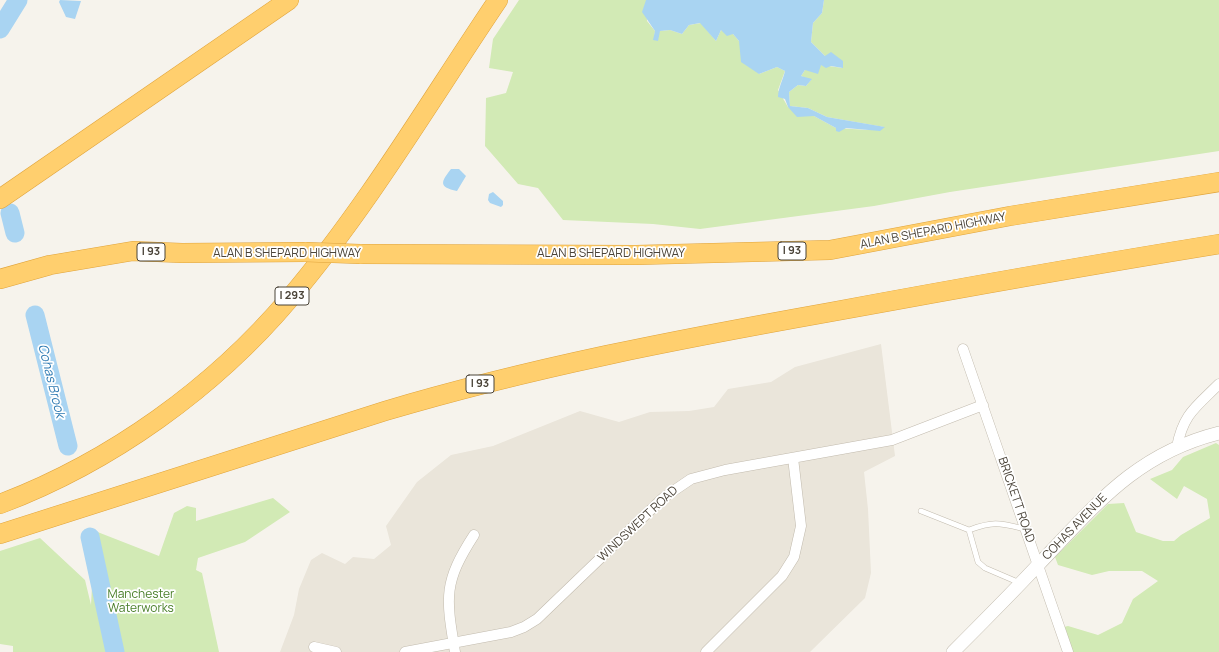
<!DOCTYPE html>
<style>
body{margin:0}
canvas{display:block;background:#f6f3ec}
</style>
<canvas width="1219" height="652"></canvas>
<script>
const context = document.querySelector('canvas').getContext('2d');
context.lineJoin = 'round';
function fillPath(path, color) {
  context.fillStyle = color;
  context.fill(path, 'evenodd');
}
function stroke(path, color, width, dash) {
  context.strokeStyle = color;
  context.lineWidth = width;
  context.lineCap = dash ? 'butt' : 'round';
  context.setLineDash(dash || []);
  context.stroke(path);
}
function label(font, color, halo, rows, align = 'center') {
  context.font = font + ' Manrope,sans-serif';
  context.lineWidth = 3.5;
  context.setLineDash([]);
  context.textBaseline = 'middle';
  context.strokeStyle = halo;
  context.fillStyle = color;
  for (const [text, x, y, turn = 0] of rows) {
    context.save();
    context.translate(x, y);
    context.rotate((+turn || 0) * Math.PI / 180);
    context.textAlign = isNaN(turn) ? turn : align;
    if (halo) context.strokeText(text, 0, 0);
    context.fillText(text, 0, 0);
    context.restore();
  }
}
fillPath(new Path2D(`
 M881,344l14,112 -31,16 4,37 3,64 -6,25 -55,54h-530l14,-37 5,-26 12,-29 11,-7 23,11 8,-7 21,2 17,-14 -5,-19 31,-44 34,-27 42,-9 87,-35 39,11 31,-10 39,-1 25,-4 14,-18 43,-7 24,-15z`), '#eae5da');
fillPath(new Path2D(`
 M519,0h127l1,21 8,10 -1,9 6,-9 10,-1 12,4 7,-9 12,-2 15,18 5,-11 12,4 6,7 20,33 18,-7 8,4 -7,19 10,17 26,9 22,12 32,2 16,-3 -57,-10 -19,-9 -18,-2 -1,-14 9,-7 8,1 5,-6 -10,-4 4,-6 16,-5 22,3 -18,-12 -14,-14 2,-19 9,-10 2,-13h395v151l-269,41 -76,14 -174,23 -47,-5 -90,-4 -25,-32 -20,-4 -33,-38 1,-48 20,-5 7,-21 -24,-4 4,-29z
 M1216,443l3,2v207h-150l-10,-24 9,-2 30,9 24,-12 11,-24 25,-18 -16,-10h-33l-17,4 -34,-10 -3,-8 53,-53 16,-1 12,29 27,9h11l7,-6 29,-17 -3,-19 -23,-13 -7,13 -27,-20 22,-9 11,-13z
 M273,498l17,14 -45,30 -47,16 -2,12 6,3 17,79h-206v-6l-13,-2v-93l40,-13 45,42 6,25 4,-74 64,25 15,-43 13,-7 9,2v13z`), '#d2eab5');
fillPath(new Path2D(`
 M60,0l21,1 -6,18 -9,-2 -7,-15z
 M646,0h178l-2,13 -9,10 -2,19 14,14 6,-4 12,9v7l-12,-2 -5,2 -5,-3 -3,9 -13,-4 -4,6 11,3 -6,7 -8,-1 -9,7 1,14 18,2 19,9 58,10 -5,4 -34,-3 -7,4 -3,-1v-3l-22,-12 -17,1 -9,-10 -3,-8 -7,-2c0,-9 5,-17 7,-26l-8,-4 -18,7 -18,-12 -2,-21 -6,-7 -6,2 -6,-6 -5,11 -16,-18 -11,2 -7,9 -12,-4 -10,1 -2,10 -5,-1 2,-9 -13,-19z
 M451,169h8l7,7 -9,15c-19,-4 -16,-9 -6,-22z
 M493,192l10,9v4l-2,2 -11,-4 -2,-3 1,-6z`), '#a9d4f2');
stroke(new Path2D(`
 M0,29l18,-29
 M10,213l5,20
 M35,315l33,131
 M90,537l25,115`), '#a9d4f2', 19);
const service = new Path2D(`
 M921,511l48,19 9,32 7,6 35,15
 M969,530c25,-9 30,-7 56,-1`);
const minor = new Path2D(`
 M963,349l105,303
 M1177,447c6,-33 19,-40 42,-63
 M314,647l22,5
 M405,652l106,-20 13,-5 13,-8 126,-121 28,-19 34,-9 167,-30 91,-35
 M455,652c-9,-55 -12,-69 19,-117
 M706,652l76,-76 12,-19 7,-31 -8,-68`);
const tertiary = new Path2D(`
 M953,652c29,-29 57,-57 85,-87 57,-59 97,-111 181,-132`);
const motorway = new Path2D(`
 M0,199l289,-199
 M360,254l276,1 194,-5 180,-34 209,-34
 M0,279l50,-14 83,-14 49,2 124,-1
 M0,504c111,-42 214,-116 290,-206 78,-92 141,-199 208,-298
 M0,534l385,-123c148,-44 295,-72 446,-99 129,-24 259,-47 388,-68`);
stroke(service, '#c2bbae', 6);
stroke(minor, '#c2bbae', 11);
stroke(tertiary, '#c2bbae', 14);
stroke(motorway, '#e0a43c', 20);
stroke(service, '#fff', 5);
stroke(minor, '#fff', 10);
stroke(tertiary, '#fff', 13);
stroke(motorway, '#ffcf6e', 19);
const motorwayBridge = new Path2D(`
 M306,252l54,2`);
stroke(motorwayBridge, '#e0a43c', 20, []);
stroke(motorwayBridge, '#ffcf6e', 19);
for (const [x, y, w] of [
 [792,251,28],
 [151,252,28],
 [292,296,34],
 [480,384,28]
]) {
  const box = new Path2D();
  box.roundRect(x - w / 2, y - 9, w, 18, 3);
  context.fillStyle = '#fff';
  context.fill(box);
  stroke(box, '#4b4439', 1);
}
label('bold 11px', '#4b4439', null, [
 ["I 93",792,251],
 ["I 93",151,252],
 ["I 293",292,296],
 ["I 93",480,384]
]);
label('12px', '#4b4439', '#fff', [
 ["ALAN B SHEPARD HIGHWAY",933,231,-11],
 ["ALAN B SHEPARD HIGHWAY",287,254],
 ["ALAN B SHEPARD HIGHWAY",611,254],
 ["BRICKETT ROAD",1016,500,71],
 ["WINDSWEPT ROAD",638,524,-43],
 ["COHAS AVENUE",1075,527,-46]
]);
label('12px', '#4a7f2a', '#fff', [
 ["Manchester",141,595],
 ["Waterworks",141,609]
]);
label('italic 13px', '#2e7ab2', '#fff', [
 ["Cohas Brook",51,381,76]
]);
</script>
